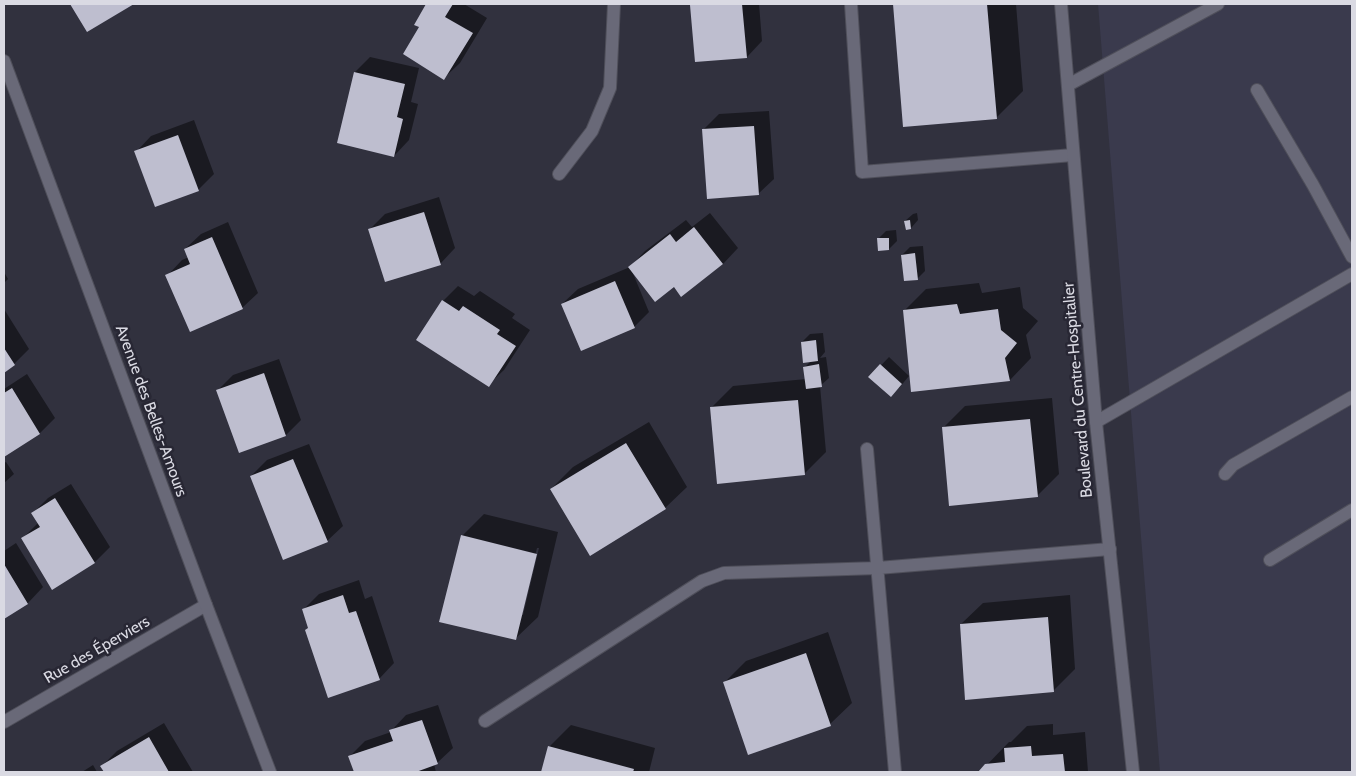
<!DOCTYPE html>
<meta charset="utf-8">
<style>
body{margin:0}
#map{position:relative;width:1356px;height:776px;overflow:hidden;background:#31313e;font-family:Cabin,sans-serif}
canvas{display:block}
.frame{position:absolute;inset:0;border:5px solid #dadae3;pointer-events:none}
</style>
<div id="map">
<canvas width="1356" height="776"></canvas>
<div class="frame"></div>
</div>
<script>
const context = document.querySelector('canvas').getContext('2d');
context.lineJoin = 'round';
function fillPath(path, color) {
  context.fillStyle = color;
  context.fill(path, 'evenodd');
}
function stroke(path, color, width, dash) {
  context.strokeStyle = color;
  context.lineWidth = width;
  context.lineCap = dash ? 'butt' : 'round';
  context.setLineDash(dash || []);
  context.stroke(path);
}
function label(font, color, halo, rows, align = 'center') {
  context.font = font + ' Cabin,sans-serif';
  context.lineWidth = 5;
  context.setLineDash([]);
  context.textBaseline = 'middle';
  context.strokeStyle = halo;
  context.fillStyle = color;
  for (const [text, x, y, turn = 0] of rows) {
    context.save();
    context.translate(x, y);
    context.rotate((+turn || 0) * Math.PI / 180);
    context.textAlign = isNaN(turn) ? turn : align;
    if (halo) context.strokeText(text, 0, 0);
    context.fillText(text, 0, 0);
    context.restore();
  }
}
fillPath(new Path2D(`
 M1098,4h254v768h-192z`), '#3a3a4d');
fillPath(new Path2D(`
 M71,4h61l-44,26z
 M427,4h37l23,14 -27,45 -16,15 -24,-51 -5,-3z
 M694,4h65l3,37 -15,16 -55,-51z
 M894,4h122l7,87 -27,27 -92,8z
 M370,57l49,11 -8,34 7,2 -9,36 -15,16 -39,-84z
 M769,111l5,68 -16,15 -55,-64 16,-16z
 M194,120l20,54 -16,16 -62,-38 15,-16z
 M439,197l16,51 -15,16 -70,-35 15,-15z
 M710,213l28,35 -15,16 -41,31 -8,-9 -42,-15 17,41 -15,15 -72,-23 16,-15 52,-22 15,-16 41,-31 6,7z
 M917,213l1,7 -7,8 -6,-7 8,-7z
 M228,222l30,71 -16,15 -75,-32 15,-16 7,-3 -4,-8 16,-15z
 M896,230l1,11 -8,8 -11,-10 8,-8z
 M923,246l2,25 -8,8 -15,-24 8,-8z
 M4,272l4,7 -4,4z
 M979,283l3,10 38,-6 3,21 15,13 -12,14 5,23 -21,22 -106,-69 22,-22z
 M458,286l16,10 6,-5 35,23 -3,4 18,12 -26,40 -16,15 -45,-84z
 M4,309l25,40 -15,15 -10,7z
 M823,333l2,19 -5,6 6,-1 3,21 -9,8 6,66 -22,22 -93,-66 22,-22 73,-7 -1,-12 6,-6 -9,-19 8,-8z
 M889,357l20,19 -10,12 -29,-11z
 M279,359l22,61 -15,15 -69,-44 16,-16z
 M27,374l28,44 -15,15 -36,22v-66z
 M1052,398l7,76 -22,22 -94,-68 22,-22z
 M649,422l38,65 -22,21 -114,-19 22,-22z
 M309,444l34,82 -16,15 -76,-65 16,-16z
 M6,462l8,12 -10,9v-20z
 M71,484l39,63 -15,15 -73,-23 16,-16 -5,-10 15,-15z
 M484,514l74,18 -20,85 -22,21 -54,-102zM537,548h2l-16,67h-2z
 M16,543l27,44 -15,16 -24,15v-67z
 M359,580l6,19 7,-3 22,67 -15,16 -70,-52 -6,-17 16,-16z
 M1070,595l5,74 -22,22 -92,-67 22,-21z
 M828,632l24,71 -22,21 -106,-41 22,-22z
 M438,705l15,43 -16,15 -3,1 2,8h-81l-5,-16 15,-15 26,-9v-1l15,-16z
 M164,723l29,49h-88l-3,-6 15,-15z
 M1053,724v11l32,-3 3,40h-108l29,-30h2l16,-16z
 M571,725l84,23 -6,24h-107l7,-25z
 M93,765l4,7h-15z`), '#0007');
fillPath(new Path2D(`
 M70,4h64l-47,28z
 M426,4h27l-8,13 28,16 -29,47 -41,-26 16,-27 -5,-2z
 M709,4h33l5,54 -52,4 -5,-57z
 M893,4h94l10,115 -94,8z
 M354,72l51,12 -8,33 6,2 -9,38 -57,-14z
 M754,126l5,69 -52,4 -5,-70z
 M178,135l21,56 -44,16 -21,-56z
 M424,212l17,53 -56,17 -17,-53z
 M910,220l1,9 -5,1 -2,-9z
 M694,227l29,37 -42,33 -7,-10 -19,15 -27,-35 42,-33 6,8z
 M212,237l31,72 -53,23 -25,-57 25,-11 -6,-15z
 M877,238h12v12l-11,1z
 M915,253l3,27 -14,1 -3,-26z
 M615,281l20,47 -54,23 -20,-47z
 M442,300l17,11 4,-5 37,24 -3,4 19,12 -27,41 -73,-47z
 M957,304l3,10 38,-5 3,21 16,13 -12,15 5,23 -99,11 -8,-82z
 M816,340l2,21 -15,2 -2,-21z
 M4,348l11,17 -11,8z
 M819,364l3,23 -16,2 -3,-22z
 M880,364l22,20 -11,13 -23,-20z
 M264,373l22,63 -47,17 -23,-63z
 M12,388l28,46 -36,23v-64z
 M798,400l7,75 -88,9 -7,-77z
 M1030,419l8,78 -89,9 -7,-79z
 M626,443l40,66 -76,47 -40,-67z
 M293,459l35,83 -45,18 -33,-84z
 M55,498l40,65 -43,27 -31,-52 19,-11 -9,-14z
 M461,535l76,19 -21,86 -77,-18z
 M4,564l24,40 -24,15z
 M343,595l6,18 7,-2 24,69 -52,18 -23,-68 3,-2 -6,-19z
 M1048,617l6,75 -89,8 -5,-76z
 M806,653l25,73 -83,29 -25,-73z
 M422,720l16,44 -22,8h-62l-6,-16 45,-15 -4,-11z
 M149,737l20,35h-65l-4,-6z
 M548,746l86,23 -1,3h-92z
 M1031,746l1,10 31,-2 2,18h-87l7,-8 20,-2 -1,-14z`), '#bebecf');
const service = new Path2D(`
 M851,4l11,168 211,-17
 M1068,85l150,-81
 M1257,90l56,95 39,72
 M1096,422l256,-148
 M867,449l28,323
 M1225,474l8,-9 119,-68
 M1270,560l82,-50
 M485,721l217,-140 22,-8 154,-5 232,-19`);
const minor = new Path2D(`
 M559,174l33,-43 18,-43 4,-84
 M4,722l202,-117`);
const tertiary = new Path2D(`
 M1061,4l35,418 37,350
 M4,61l202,544 64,167`);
stroke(service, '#4f4f5a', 14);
stroke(minor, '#4f4f5a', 14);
stroke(tertiary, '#4f4f5a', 14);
stroke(service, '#696978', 12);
stroke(minor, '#696978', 12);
stroke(tertiary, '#696978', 12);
label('16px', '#dadae3', '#282734', [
 ["Boulevard du Centre-Hospitalier",1078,390,-95],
 ["Avenue des Belles-Amours",151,411,70],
 ["Rue des Éperviers",97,650,-30]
]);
</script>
